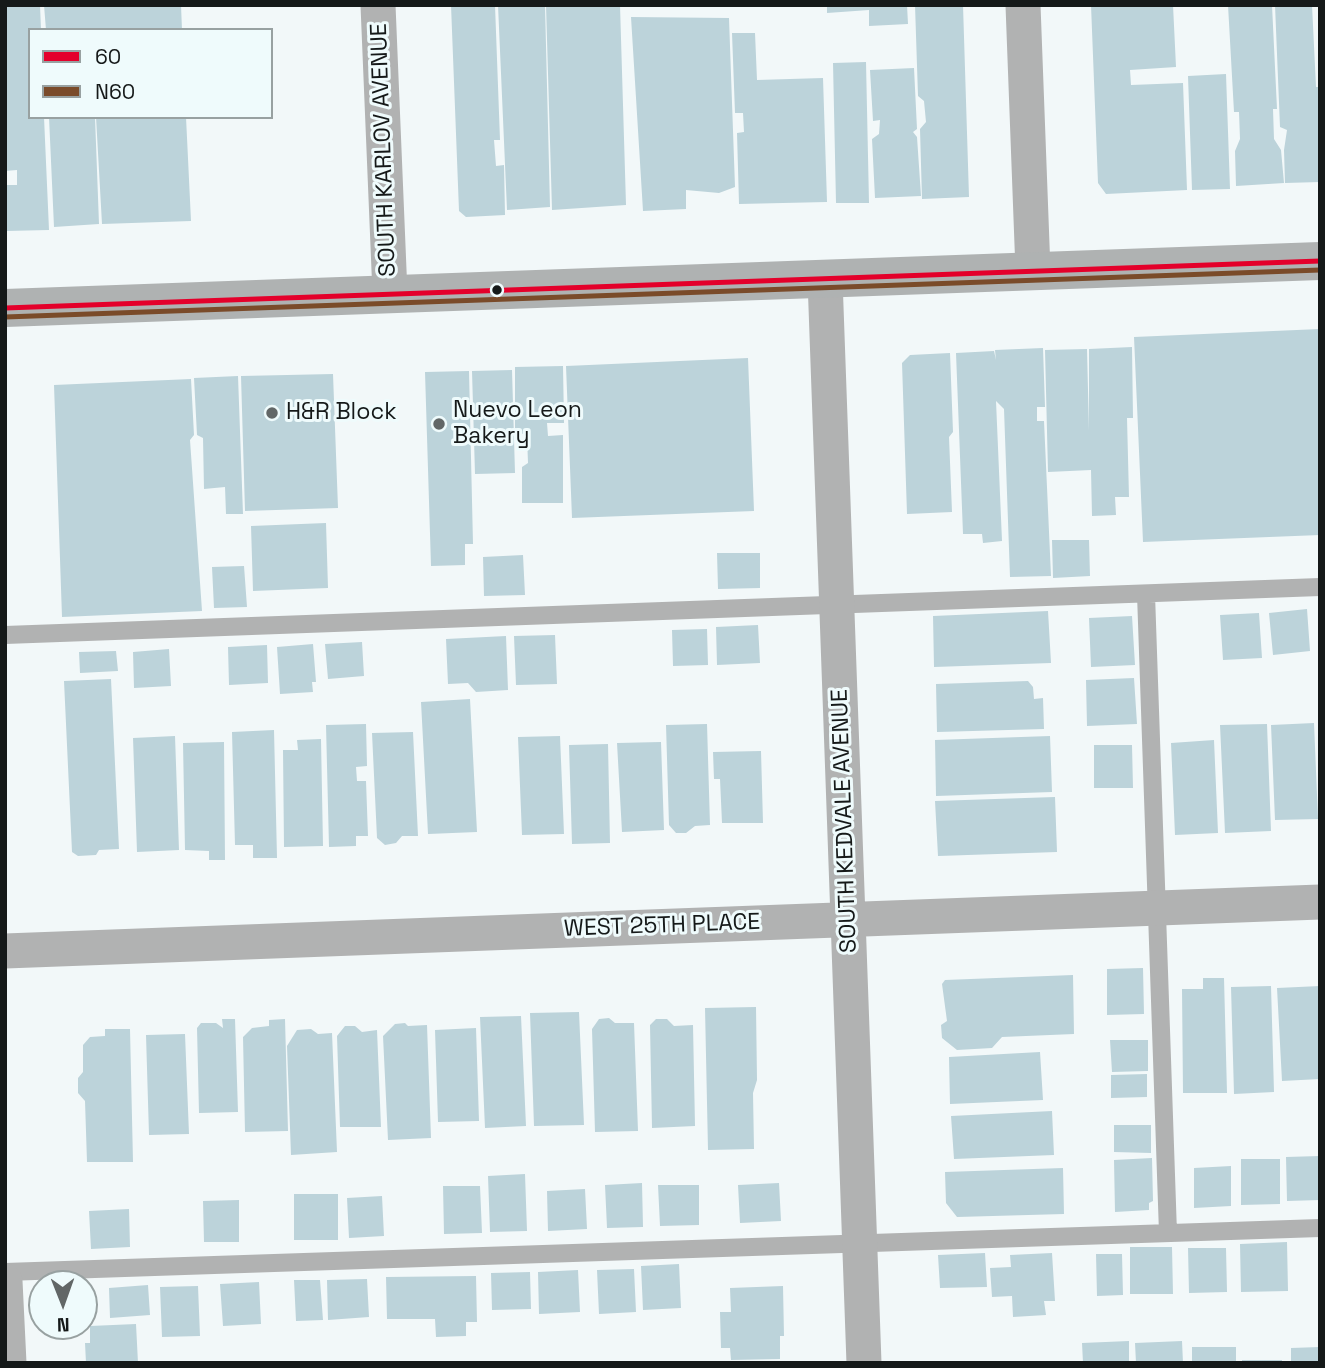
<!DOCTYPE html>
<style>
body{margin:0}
#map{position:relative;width:1325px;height:1368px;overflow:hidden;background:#f2f8f9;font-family:"Space Grotesk",sans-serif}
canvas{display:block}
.frame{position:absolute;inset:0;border:7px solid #151919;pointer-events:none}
.legend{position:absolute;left:28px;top:28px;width:245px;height:91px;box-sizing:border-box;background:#effbfc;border:2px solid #98a1a1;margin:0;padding:9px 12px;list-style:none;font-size:21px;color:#151919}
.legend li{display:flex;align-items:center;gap:14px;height:35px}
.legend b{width:35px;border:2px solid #98a1a1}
.north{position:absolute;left:28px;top:1270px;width:70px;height:70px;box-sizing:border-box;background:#effbfc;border:2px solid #98a1a1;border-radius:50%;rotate:179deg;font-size:19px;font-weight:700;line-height:28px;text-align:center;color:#151919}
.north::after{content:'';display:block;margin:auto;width:24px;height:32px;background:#626767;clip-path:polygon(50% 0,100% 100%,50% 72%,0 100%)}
</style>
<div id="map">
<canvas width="1325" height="1368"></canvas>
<div class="frame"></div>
<ul class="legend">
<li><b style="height:9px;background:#e4002b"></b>60</li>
<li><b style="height:9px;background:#7a4b2a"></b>N60</li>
</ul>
<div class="north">N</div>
</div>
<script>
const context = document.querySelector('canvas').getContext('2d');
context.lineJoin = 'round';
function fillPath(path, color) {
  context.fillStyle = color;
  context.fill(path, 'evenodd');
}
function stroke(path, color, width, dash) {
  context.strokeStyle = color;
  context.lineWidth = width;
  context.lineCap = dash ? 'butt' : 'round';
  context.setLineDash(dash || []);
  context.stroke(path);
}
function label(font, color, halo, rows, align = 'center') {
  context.font = font + ' "Space Grotesk",sans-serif';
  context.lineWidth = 6;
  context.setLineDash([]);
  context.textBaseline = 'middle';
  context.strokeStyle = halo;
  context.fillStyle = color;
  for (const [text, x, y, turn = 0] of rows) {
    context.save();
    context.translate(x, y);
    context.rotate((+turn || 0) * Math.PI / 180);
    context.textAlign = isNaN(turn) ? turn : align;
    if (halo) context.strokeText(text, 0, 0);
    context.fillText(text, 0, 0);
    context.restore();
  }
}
fillPath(new Path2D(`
 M5,5h35l1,25h-11v87h14l5,113 -43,1 -1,-46h12v-15l-12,1z
 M44,5h137l1,25h-136z
 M451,5h44l5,135h-6l2,26 8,-1 1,50 -39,2 -7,-6z
 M498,5h47l5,202 -43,3z
 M546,5h74l6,200 -74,5z
 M827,5h80l1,19 -39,2v-16l-42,3z
 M915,5h48l6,192 -47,2 -2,-70 6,-7 -2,-21 -6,-5z
 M1091,5h82l3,62 -46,3 1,15 52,-2 4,107 -81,4 -8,-11z
 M1228,5h44l5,104h-4l1,30 7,11 3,33 -48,3 -1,-35 5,-12 -1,-27h-5z
 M1275,5h37l4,82h4v95l-35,1 -1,-33 3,-20 -7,-3z
 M631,17l98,1 6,169 -16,6 -33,-3v19l-43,2z
 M732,33h23l2,47 66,-2 4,124 -88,2 -2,-71 7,-1 -1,-19h-8z
 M866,62l3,141h-33l-3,-140z
 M914,68l3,61 -4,3 4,5 4,59 -46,2 -3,-59 7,-5 1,-14 -7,1 -3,-51z
 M1226,74l4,115 -38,1 -4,-114z
 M49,117h46l4,107 -45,3z
 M96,117h90l5,104 -89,3z
 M1320,329v206l-177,7 -9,-205z
 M1132,347l1,71h-6l2,79h-14l1,18 -24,1 -1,-46 -43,2 -3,-122 42,-1 2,82v-82z
 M1043,348l2,59h-8v14h7l7,155 -41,1 -6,-168 -8,-8 6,140 -19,2 -1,-9h-19l-7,-181 38,-2 2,9 -1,-10z
 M950,353l3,79 -4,5 3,75 -45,2 -5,-151 8,-8z
 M748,358l6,153 -182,7 -6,-152z
 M563,366l1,57h-17l1,13 15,-1v68h-41v-36l6,-4 -1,-27 -12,-6v-63z
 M512,370l3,103 -40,1 -3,-103z
 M469,371l4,173h-8v21l-34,1 -6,-194z
 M333,374l5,134 -93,3 -4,-135z
 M238,376l5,138h-17l-1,-27 -21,2 -1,-51 -6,-3 -3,-57z
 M191,379l3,56 -4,5 12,171 -140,6 -8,-232z
 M326,523l2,65 -75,3 -2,-65z
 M1052,540h37l1,36 -37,2z
 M717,553h43v35l-42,1z
 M523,555l2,40 -41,1 -1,-39z
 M244,566l3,41 -33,1 -2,-41z
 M1307,609l3,42 -37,4 -4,-42z
 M1048,611l3,52 -117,4 -1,-51z
 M1259,613l3,45 -39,2 -3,-45z
 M1132,616l3,49 -44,2 -2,-49z
 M758,625l2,38 -43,2 -1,-38z
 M707,629l1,36 -35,1 -1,-36z
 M555,635l2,49 -41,1 -2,-49z
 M506,636l2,54 -32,2 -8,-9 -20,1 -2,-45z
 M362,642l2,34 -36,3 -3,-35z
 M313,644l3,38h-4l1,10 -33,2 -3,-47z
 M267,645l1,38 -39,2 -1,-38z
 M169,649l2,37 -37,2 -1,-36z
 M116,651l2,20 -38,2 -1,-21z
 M1134,678l3,46 -50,2 -1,-46z
 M111,679l8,170 -20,1 -3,5 -18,1 -6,-4 -8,-171z
 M1028,681l5,6 1,12 9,-1 1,31 -107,3 -1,-48z
 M470,699l7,133 -49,2 -7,-132z
 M1314,723l4,96 -43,1 -4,-95z
 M366,724l1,42 -11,1 1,14h9l2,55h-12v10l-27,1 -3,-122z
 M707,724l3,101 -15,1 -9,7h-10l-7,-8 -3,-100z
 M1267,724l4,107 -46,2 -5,-108z
 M274,730l3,128h-24v-13h-18l-3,-113z
 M413,732l5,104h-16l-6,7 -11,2 -8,-7 -5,-105z
 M175,736l4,114 -42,2 -4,-114z
 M560,736l4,98 -42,1 -4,-98z
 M1050,736l2,56 -116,4 -1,-56z
 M321,739l2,107 -39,1 -1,-97h15l-1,-10z
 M1214,740l4,93 -43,2 -4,-92z
 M224,742l1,118h-16v-9l-24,-1 -2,-107z
 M661,742l3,88 -42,2 -5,-89z
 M608,744l2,99 -38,1 -3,-99z
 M1094,745h38l1,43h-39z
 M761,751l2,72h-41l-2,-44h-6l-1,-27z
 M1055,797l2,55 -119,4 -3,-55z
 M1143,968l1,46 -37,1v-46z
 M1073,975l1,59 -72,3 -10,11 -35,2 -15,-12 -1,-13 6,-4 -5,-37 3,-4z
 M1203,978h21l3,115h-44l-1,-104h21z
 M1271,986l3,106 -40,2 -3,-107z
 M1320,986v93l-38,2 -5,-93z
 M756,1007l1,73 -4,13 1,56 -46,1 -3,-142z
 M579,1012l5,113 -50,1 -4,-113z
 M521,1016l5,110 -41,2 -5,-111z
 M609,1018l6,5h19l4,108 -43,1 -3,-103 7,-10z
 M222,1019h13l3,93 -39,1 -2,-85 4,-5h15l7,5z
 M285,1019l3,112 -43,1 -2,-95 9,-9 17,-2v-6z
 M656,1019h11l7,7 19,-1 2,101 -43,2 -2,-103z
 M405,1023l3,3 19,-1 4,113 -43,2 -5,-104 12,-12z
 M345,1026h10l7,6 15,-2 4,97h-41l-3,-91z
 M476,1028l3,93 -41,1 -3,-92z
 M105,1029h25l3,133h-46l-2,-61 -7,-8v-15l5,-6v-27l7,-8 15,-1z
 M311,1029l7,5 14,-1 5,119 -46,3 -4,-109 10,-16z
 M185,1034l4,100 -40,1 -3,-100z
 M1110,1040h38v31l-36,1z
 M1040,1052l3,48 -93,4 -1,-47z
 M1147,1074v23l-36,1v-23z
 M1052,1111l2,44 -100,4 -3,-43z
 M1114,1125h37v28l-37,-1z
 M1320,1156v44l-33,1 -1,-44z
 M1152,1158l1,43 -4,2v7l-34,2 -1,-52z
 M1241,1159h39v45l-39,1z
 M1231,1166v40l-37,2v-40z
 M1063,1168l1,46 -107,3 -11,-14 -1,-31z
 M525,1174l2,57 -37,1 -2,-56z
 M642,1183l1,44 -36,1 -2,-43z
 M779,1183l2,38 -41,2 -2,-38z
 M658,1185h41v40l-39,1z
 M443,1186h37l2,47 -38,1z
 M585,1189l2,40 -39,2 -1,-40z
 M294,1194h44v46h-44z
 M382,1196l2,40 -35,2 -2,-40z
 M239,1200v42h-35l-1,-41z
 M129,1209l1,38 -39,2 -2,-38z
 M1287,1242l1,49 -47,1 -1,-48z
 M1130,1247h42l1,47h-43z
 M1188,1248h38l1,44 -38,1z
 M985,1253l2,34 -47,1 -2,-33z
 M1052,1253l3,48h-11l2,14 -33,2 -1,-21 -20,1 -2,-29 21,-1 -1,-12z
 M1096,1254h26l1,41 -26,1z
 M679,1264l2,44 -38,2 -2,-44z
 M634,1269l2,43 -37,2 -2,-44z
 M578,1270l2,42 -41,2 -1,-42z
 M530,1272l1,37 -39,1 -1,-37z
 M476,1276l1,46h-11v14l-30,1 -1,-18h-48l-1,-42z
 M367,1279l2,38 -41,3 -1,-40z
 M294,1280h26l3,40 -27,1z
 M259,1282l2,42 -38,2 -3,-42z
 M148,1285l2,30 -40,3 -1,-30z
 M198,1286l2,50 -38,1 -2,-50z
 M783,1286l1,50h-4v23l-49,1 -1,-12h-9l-1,-36h11l-1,-24z
 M136,1324l2,39h-52l-1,-20h5v-17z
 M1129,1341v22h-46l-1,-20z
 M1182,1341l1,22h-47l-1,-20z
 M1192,1347h44v16h-44z
 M1320,1347v16h-29v-15z
 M1242,1360h40v3h-40z`), '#bcd3da');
stroke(new Path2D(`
 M1146,594l22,639
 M5,635l1315,-48
 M5,1272l1315,-44`), '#b1b2b2', 18);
stroke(new Path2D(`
 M378,5l12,289
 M1023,5l10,266
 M825,279l39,1084
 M5,951l1315,-49
 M5,1281l4,82`), '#b1b2b2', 35);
stroke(new Path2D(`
 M5,308l1315,-47`), '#afb2b2', 38);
stroke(new Path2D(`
 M5,308l1315,-47`), '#e4002b', 5);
stroke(new Path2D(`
 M5,317l1315,-47`), '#7a4b2a', 5);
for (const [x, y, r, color] of [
 [497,290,6,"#151919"],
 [272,413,7,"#626767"],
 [439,424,7,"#626767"]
]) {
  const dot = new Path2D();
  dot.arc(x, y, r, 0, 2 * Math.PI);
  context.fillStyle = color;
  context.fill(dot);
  stroke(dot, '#effbfc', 2.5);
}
label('23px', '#151919', '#effbfc', [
 ["SOUTH KARLOV AVENUE",384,150,-92],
 ["SOUTH KEDVALE AVENUE",845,821,-92],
 ["WEST 25TH PLACE",662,926,-2]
]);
label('23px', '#151919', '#effbfc', [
 ["Nuevo Leon",453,411],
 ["Bakery",453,437],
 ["H&R Block",286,413]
], 'left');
</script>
